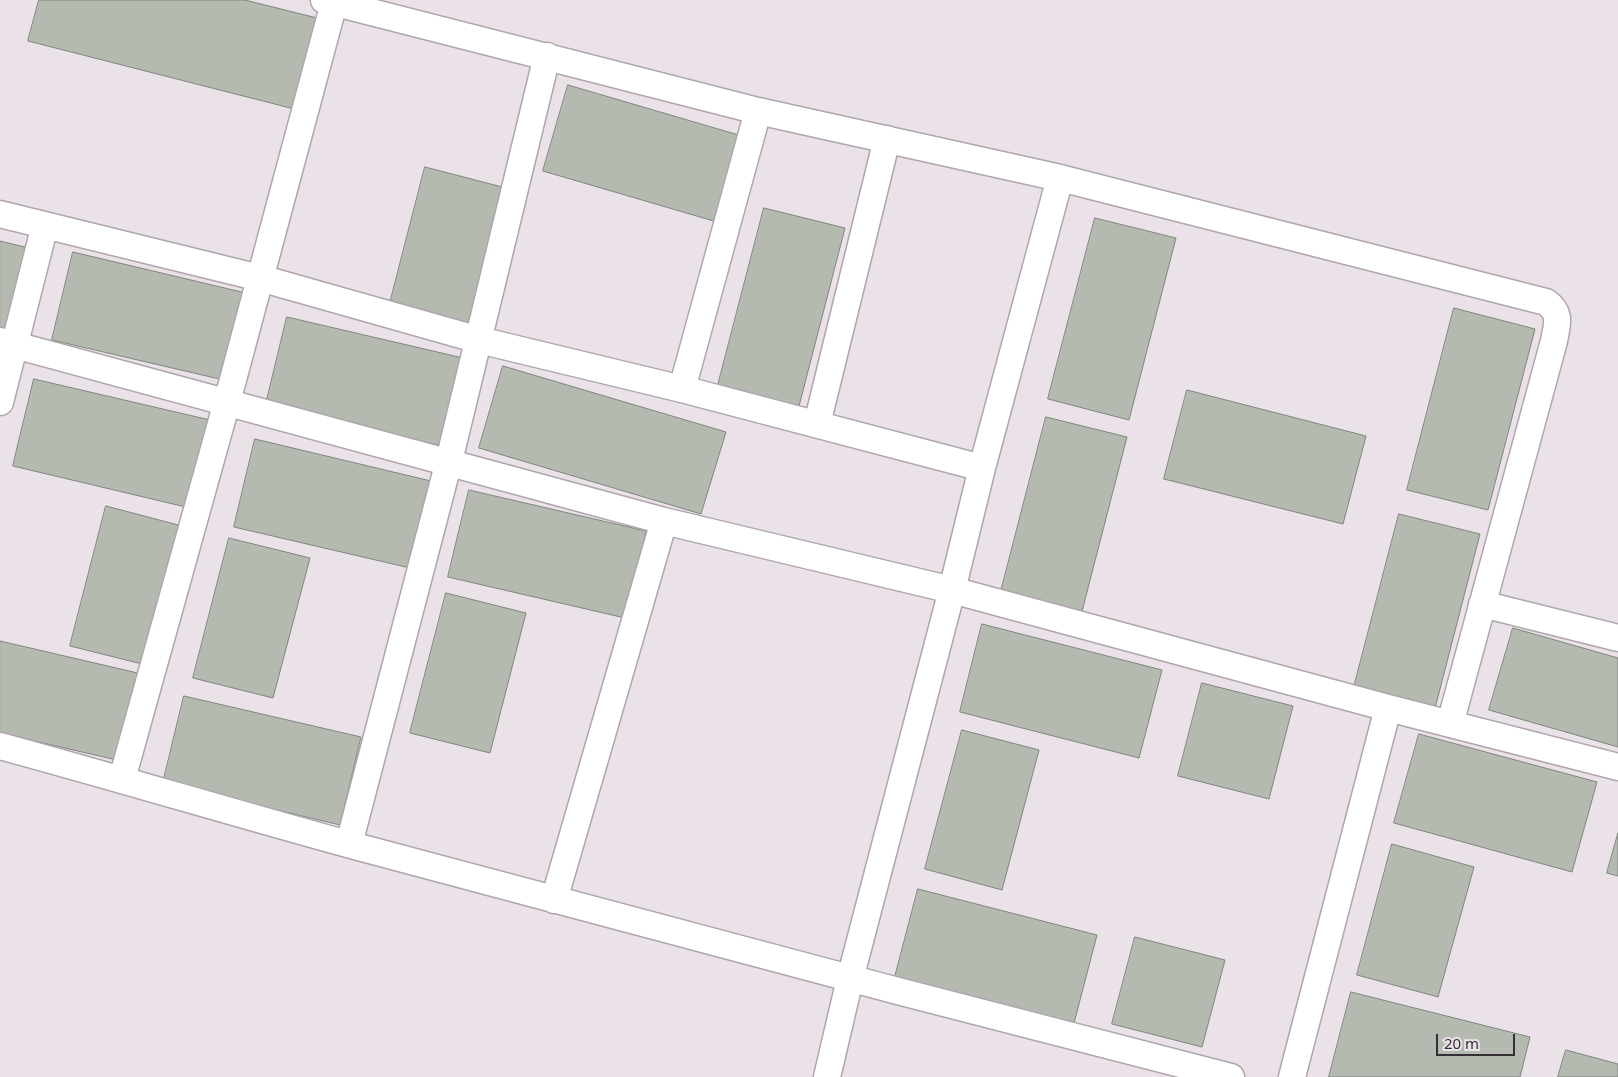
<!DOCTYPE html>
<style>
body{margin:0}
#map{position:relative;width:1618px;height:1077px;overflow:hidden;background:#ebe1e9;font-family:"Noto Sans",sans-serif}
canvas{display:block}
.scale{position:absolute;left:1436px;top:1034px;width:79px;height:22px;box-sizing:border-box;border:2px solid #332f33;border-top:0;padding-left:6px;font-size:15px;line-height:18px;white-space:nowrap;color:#332f33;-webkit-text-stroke:4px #ebe1e9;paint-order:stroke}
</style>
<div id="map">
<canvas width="1618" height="1077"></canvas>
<div class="scale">20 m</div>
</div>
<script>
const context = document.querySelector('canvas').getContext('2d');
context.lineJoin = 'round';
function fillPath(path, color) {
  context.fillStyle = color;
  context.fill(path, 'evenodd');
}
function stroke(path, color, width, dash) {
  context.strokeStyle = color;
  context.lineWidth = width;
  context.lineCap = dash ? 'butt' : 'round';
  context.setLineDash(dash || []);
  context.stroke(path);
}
const building = new Path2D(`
 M39,0h206l76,19 -23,91 -270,-69z
 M568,85l174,51 -25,86 -174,-51z
 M425,167l81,21 -37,139 -80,-20z
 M764,208l81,20 -47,182 -81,-21z
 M1095,218l81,20 -47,182 -81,-21z
 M0,241l33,8 -21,87 -12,-3z
 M73,252l177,42 -22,87 -176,-41z
 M1454,308l81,21 -47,181 -81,-20z
 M287,317l176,41 -21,88 -176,-42z
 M503,366l223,66 -25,82 -222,-66z
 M34,379l176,41 -20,88 -177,-42z
 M1187,390l179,46 -23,88 -179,-45z
 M1046,417l81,20 -47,182 -81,-20z
 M255,439l176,42 -21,87 -176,-41z
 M469,490l177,41 -21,87 -177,-41z
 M106,506l80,21 -36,139 -80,-20z
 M1399,514l81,20 -47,182 -81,-21z
 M229,538l81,20 -37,140 -80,-20z
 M446,593l80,20 -36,140 -80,-20z
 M982,624l180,46 -23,88 -179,-46z
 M1513,628l105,30v89l-129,-37z
 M0,641l142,33 -21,87 -121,-28z
 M1202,683l91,23 -24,93 -91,-23z
 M184,696l177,41 -21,88 -177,-42z
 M962,730l77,20 -37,140 -77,-21z
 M1419,734l178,48 -25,90 -178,-49z
 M1618,833v43l-11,-3z
 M1392,844l82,23 -36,130 -81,-22z
 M918,889l179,46 -23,88 -179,-46z
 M1135,937l90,23 -23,87 -90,-23z
 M1351,992l179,45 -10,40h-191z
 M1566,1050l52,14v13h-60z`);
fillPath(building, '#b4bab0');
stroke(building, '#7f857c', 1);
const minor = new Path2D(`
 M324,0l434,111 302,67 486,124c16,11 11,23 8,39l-104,383
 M0,214l260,64 219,62 203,49 300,79
 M0,341l664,180 288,69 436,118 230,59
 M682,389l76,-278
 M0,402l45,-177
 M817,424l70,-285
 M1482,604l136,34
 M0,746c118,32 234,67 351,99 293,80 586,157 880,232
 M122,779l105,-377 107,-399
 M349,844l100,-383 98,-405
 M554,900l110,-379
 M827,1077l23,-98 102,-389 30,-122 78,-290
 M1292,1077l96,-369`);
stroke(minor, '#afa6ad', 29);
stroke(minor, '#fff', 26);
</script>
